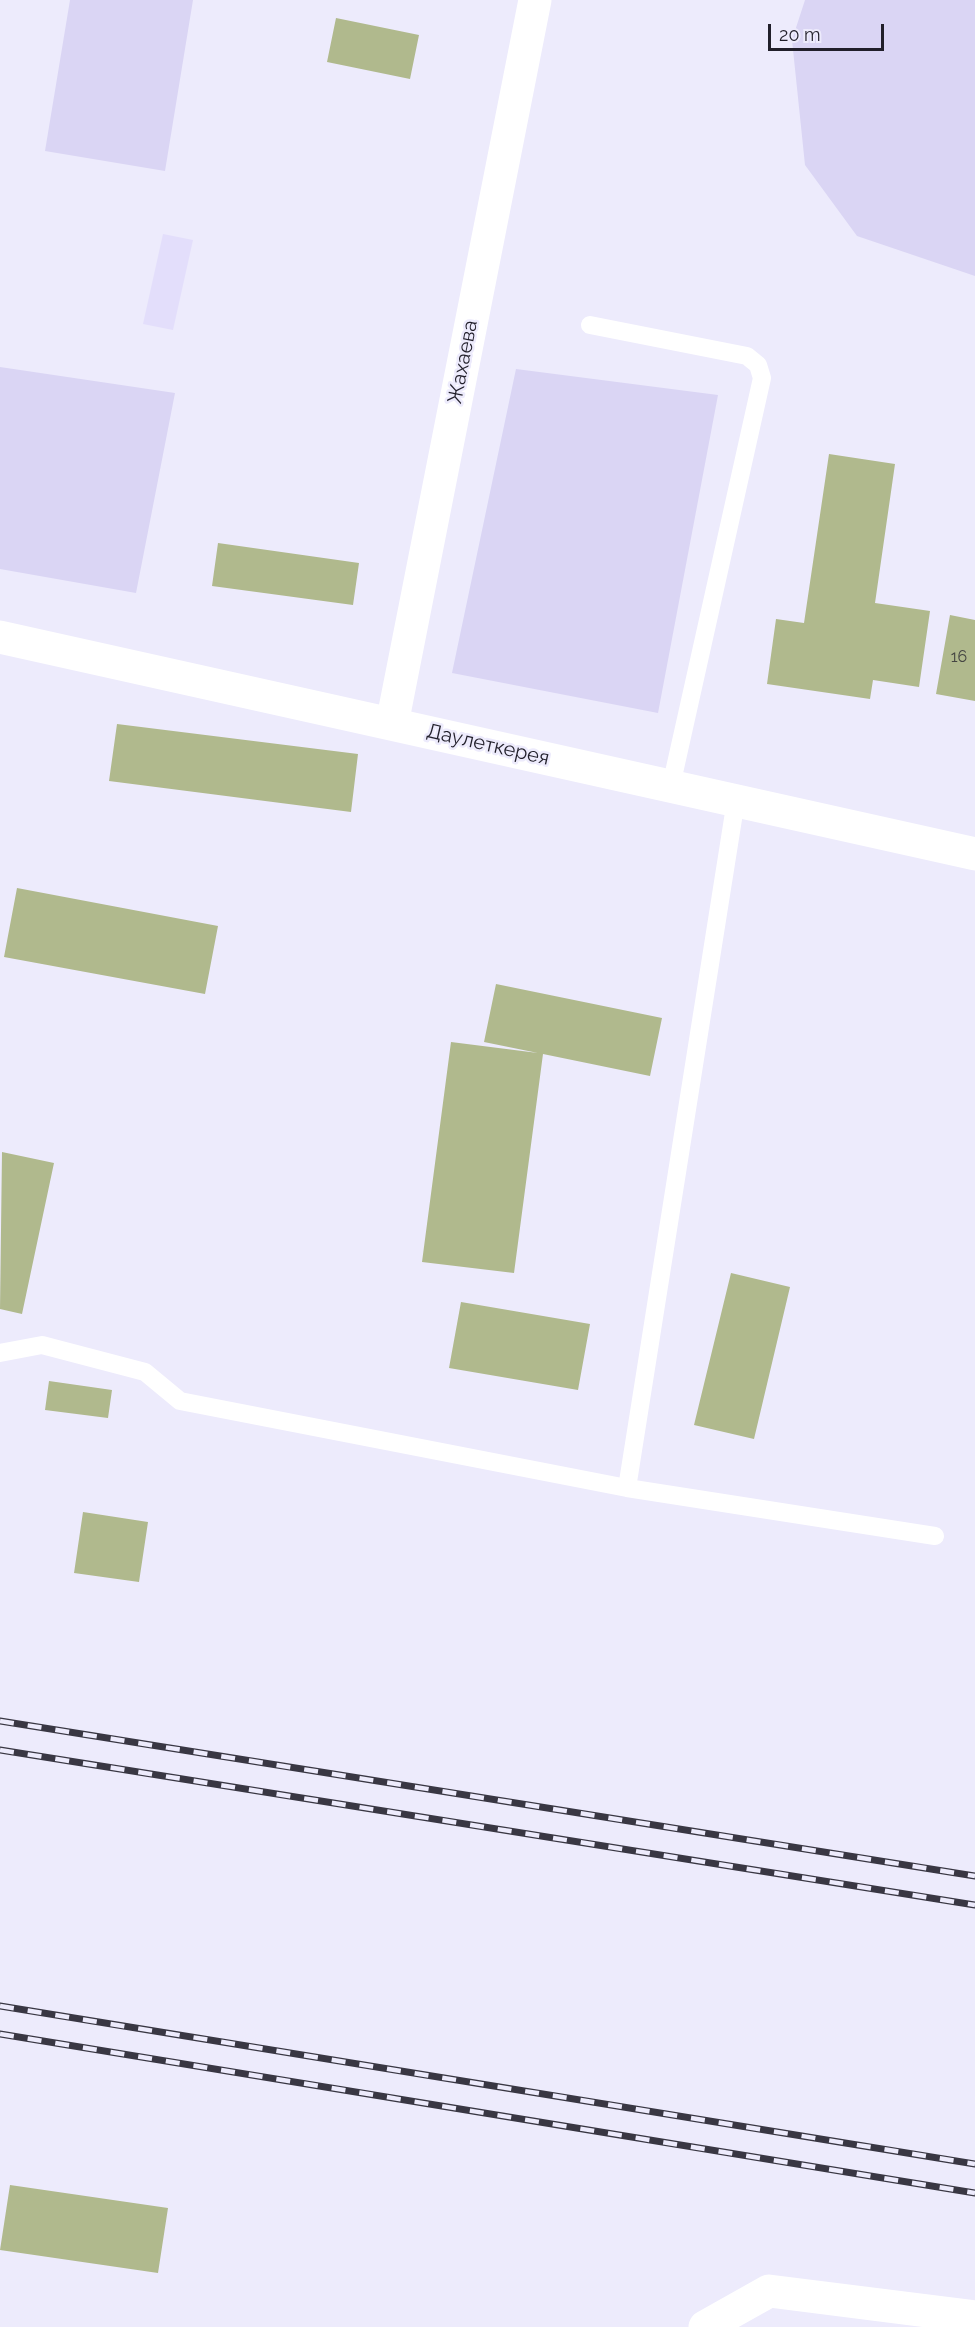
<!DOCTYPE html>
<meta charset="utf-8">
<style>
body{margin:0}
#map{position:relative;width:975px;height:2327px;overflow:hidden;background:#edebfc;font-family:Raleway,sans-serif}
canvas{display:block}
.scale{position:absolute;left:768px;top:24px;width:116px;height:27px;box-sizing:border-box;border:3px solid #211f2a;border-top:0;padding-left:8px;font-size:18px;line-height:21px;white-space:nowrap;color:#211f2a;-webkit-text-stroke:4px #edebfc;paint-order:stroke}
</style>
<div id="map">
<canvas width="975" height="2327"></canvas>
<div class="scale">20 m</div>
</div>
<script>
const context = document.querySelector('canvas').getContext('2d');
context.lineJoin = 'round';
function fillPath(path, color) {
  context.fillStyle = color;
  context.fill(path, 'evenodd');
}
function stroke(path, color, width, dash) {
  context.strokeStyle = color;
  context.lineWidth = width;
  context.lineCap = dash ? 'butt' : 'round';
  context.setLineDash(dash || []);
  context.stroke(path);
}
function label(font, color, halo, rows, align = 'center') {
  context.font = font + ' Raleway,sans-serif';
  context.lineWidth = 5;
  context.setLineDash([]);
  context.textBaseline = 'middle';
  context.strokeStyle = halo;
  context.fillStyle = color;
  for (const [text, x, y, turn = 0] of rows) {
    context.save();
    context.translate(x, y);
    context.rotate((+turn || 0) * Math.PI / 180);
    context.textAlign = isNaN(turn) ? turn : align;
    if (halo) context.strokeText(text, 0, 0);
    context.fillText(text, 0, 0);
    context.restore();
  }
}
fillPath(new Path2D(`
 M163,234l30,6 -20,90 -30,-6z`), '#e3defb');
fillPath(new Path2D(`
 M70,0h123l-28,171 -120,-20z
 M805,0h170v276l-118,-40 -52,-71 -13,-125z
 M0,367l175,26 -39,200 -136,-24z
 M516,369l202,26 -60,318 -206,-40z`), '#dad5f4');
fillPath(new Path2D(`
 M336,18l83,17 -9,44 -83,-17z
 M829,454l66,10 -20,139 55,8 -11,76 -46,-7 -3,19 -103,-15 9,-65 28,4z
 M218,543l141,20 -6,42 -141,-19z
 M950,615l25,5v81l-39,-7z
 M117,724l241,30 -7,58 -242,-31z
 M17,888l201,38 -13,68 -201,-37z
 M496,984l166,34 -12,58 -107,-22 -29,219 -92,-11 29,-220 87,11 -54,-11z
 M2,1152l52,11 -32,151 -22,-5z
 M731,1273l59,14 -36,152 -60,-14z
 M461,1302l129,22 -12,66 -129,-22z
 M49,1381l63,9 -4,28 -63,-8z
 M83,1512l65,10 -9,60 -65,-9z
 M10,2185l158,23 -10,65 -158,-23z`), '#b0b98d');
stroke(new Path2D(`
 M590,325l157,31 11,9 4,13 -91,408
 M736,800l-109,688 308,48
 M0,1353l42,-8 103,27 35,29 447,87`), '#fff', 18);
stroke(new Path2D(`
 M0,637l975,217
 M392,724l143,-724
 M705,2327l64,-36 206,26`), '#fff', 33);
const rail = new Path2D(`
 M0,1721l975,155
 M0,1750l975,155
 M0,2006l975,158
 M0,2034l975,159`);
stroke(rail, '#393743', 7);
stroke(rail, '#edebfc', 4.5, [14]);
label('16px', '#454643', null, [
 ["16",959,657]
]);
label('20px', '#211f2a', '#edebfc', [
 ["Жахаева",463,362,-79],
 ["Даулеткерея",488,745,13]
]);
</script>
